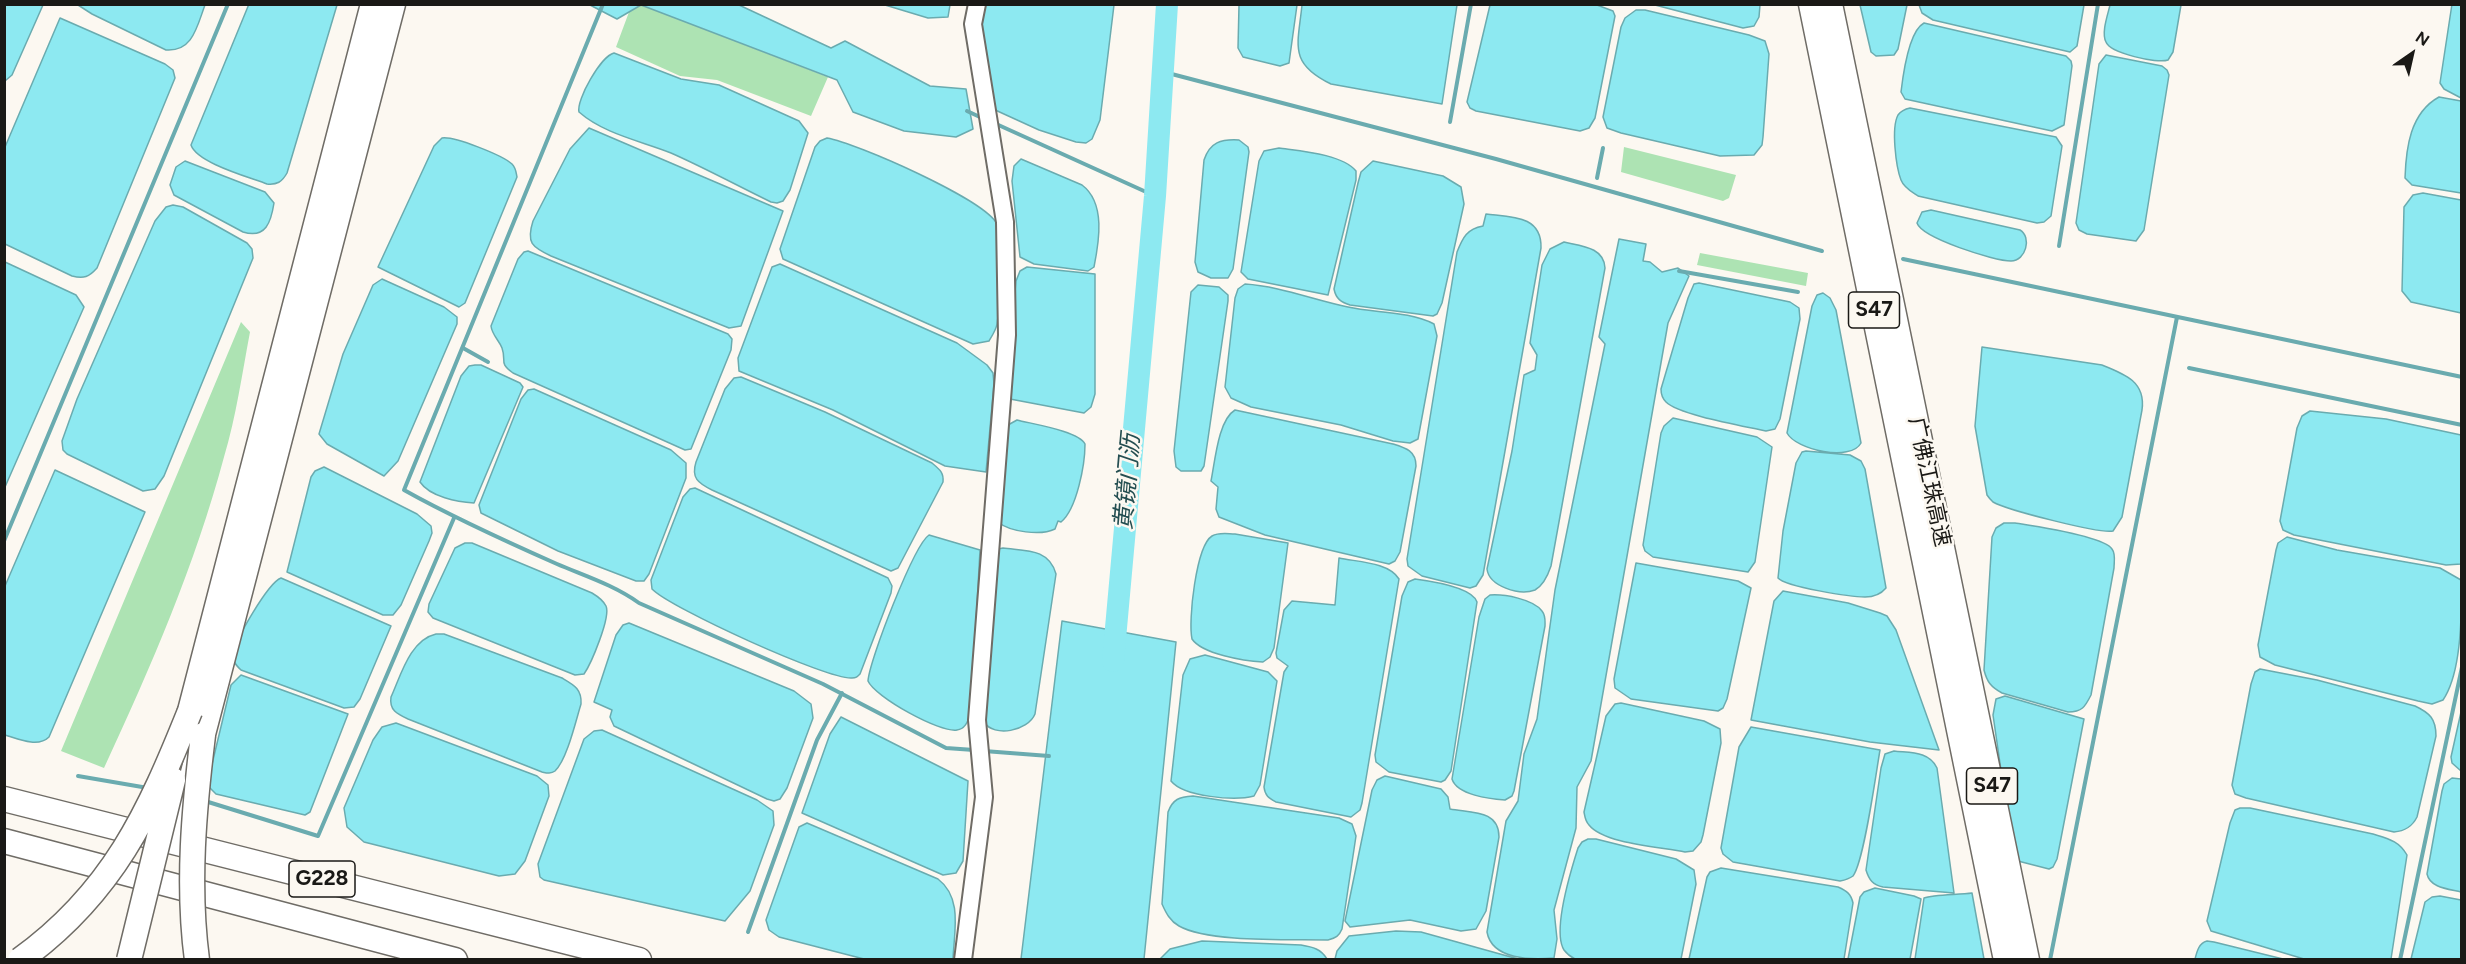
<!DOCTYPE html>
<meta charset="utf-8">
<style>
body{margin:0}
#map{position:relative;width:2466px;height:964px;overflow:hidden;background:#fcf8f1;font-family:Figtree,sans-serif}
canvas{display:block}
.frame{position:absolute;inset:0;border:6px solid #1a1916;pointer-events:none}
.north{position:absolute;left:2382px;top:24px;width:60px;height:60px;-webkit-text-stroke:4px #fcf8f1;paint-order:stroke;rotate:34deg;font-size:16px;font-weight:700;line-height:24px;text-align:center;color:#1a1916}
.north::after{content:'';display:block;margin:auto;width:21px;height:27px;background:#1a1916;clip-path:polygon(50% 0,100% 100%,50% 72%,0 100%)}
</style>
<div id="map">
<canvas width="2466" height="964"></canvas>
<div class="frame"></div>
<div class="north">N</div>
</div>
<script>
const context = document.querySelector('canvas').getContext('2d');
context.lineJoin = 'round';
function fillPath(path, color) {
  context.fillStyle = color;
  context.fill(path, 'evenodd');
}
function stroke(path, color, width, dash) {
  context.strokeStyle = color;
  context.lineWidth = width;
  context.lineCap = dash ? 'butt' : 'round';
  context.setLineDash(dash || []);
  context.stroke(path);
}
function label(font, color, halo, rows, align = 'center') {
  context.font = font + ' Figtree,"Noto Sans SC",sans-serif';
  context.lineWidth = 5;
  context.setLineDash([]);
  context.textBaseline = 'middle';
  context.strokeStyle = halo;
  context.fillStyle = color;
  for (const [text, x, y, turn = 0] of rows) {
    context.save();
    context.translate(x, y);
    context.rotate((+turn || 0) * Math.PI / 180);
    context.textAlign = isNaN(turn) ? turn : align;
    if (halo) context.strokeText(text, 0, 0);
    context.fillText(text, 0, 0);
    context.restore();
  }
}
fillPath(new Path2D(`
 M641,5l187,72 -17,39 -94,-36 -37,-4 -64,-29 13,-35z
 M1624,147l112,28 -7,23 -6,3 -102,-29z
 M1700,253l108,20 -2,13 -109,-21z
 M241,322l9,10c-8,42 -14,85 -26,125 -29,108 -73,210 -120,311l-43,-17z`), '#ade3b3');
const water = new Path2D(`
 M5,4l38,1 -31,70 -7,6z
 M249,4l88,1 -50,168c-5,9 -10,12 -20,11 -18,-7 -70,-21 -76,-39z
 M2452,4l9,1v93l-17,-9 -4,-6z
 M78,5h127c-8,21 -12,47 -39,45l-74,-36z
 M590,5h149l92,43 14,-7 85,45 36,3 7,40 -17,8 -52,-6 -51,-19 -16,-32 -196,-75 -24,14z
 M885,5l65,-1v1l-2,12 -20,1z
 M981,5h133l-14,115 -8,19 -6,4 -10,-1 -37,-12 -46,-21 -16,-27z
 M1239,5h58l-8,58 -9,3 -37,-9 -5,-9z
 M1302,5h155l-15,99 -111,-20c-43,-21 -33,-39 -29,-79z
 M1490,5h107l16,6 2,5 -20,102 -6,10 -9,3 -104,-20 -6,-3 -3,-6z
 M1655,5h105l-1,12 -5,9 -11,2z
 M1860,5h47l-9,44 -4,6 -18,1 -5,-4z
 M1919,5v-1l165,1 -7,41 -7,6 -137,-32 -11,-7z
 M2110,5h71l-8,47 -5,8c-11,4 -58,-7 -62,-18 -5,-9 2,-28 4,-37z
 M1636,10h9l104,25 16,6 4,13 -6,83 -1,8 -8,10 -34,1 -99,-23 -14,-5 -4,-11 18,-90 4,-9z
 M60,18l105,46 8,6 2,8 -78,190c-8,9 -13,11 -25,8l-67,-32v-97z
 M1924,23l142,33 5,5 1,5 -8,59 -12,6 -147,-32 -4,-7c2,-17 8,-61 23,-69z
 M614,53l67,26 38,6 80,36 9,12 -18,57 -7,11 -6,2 -6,-1c-33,-16 -66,-34 -100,-49 -30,-12 -67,-19 -92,-41 -3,-12 22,-56 35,-59z
 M2106,55l56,11 5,4 2,5 -25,155 -8,11 -49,-7 -8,-4 -3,-7 23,-159z
 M2439,97l22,4v92l-49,-8 -7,-7c1,-30 5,-65 34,-81z
 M1910,108l146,29 6,9 -11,70 -7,6 -7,1 -119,-27c-6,-4 -14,-8 -17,-16 -5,-13 -10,-52 -3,-65 3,-4 7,-6 12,-7z
 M589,128l194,83 -42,115 -12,2 -178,-72c-19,-9 -25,-13 -18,-35l37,-72z
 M442,138c12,-2 60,17 70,26 4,4 4,8 5,13l-52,126 -6,4 -81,-40 56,-121z
 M827,138c29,5 157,61 170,86 9,18 3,80 0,100 -1,6 -5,12 -8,17l-16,3 -190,-85 -3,-10 35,-102 5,-6z
 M1239,140l9,7 1,5 -16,117 -5,9h-17l-13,-6 -3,-10 9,-102c6,-18 17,-21 35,-20z
 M1279,148c21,3 63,6 77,23v9l-28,115 -80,-16 -7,-7 18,-111 5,-10z
 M1021,159l61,26c24,18 17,57 12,82l-6,4 -54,-7 -14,-7 -8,-76 2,-15z
 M185,161l80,31 9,11c-3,19 -8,36 -31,29l-69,-37 -4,-10 6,-18z
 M1373,161l70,15 18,11 3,17 -22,99 -5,11 -4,2 -83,-11c-9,-3 -14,-6 -16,-16l24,-106 3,-11z
 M2423,193l38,7v113l-50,-11 -9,-11 2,-84 9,-12z
 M173,205l10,2 64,36 5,6 1,9 -89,218 -9,13 -12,2 -76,-37 -4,-4 -1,-9 15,-42 78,-178 11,-14z
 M1931,210l89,20c12,7 6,31 -9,31 -17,0 -89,-23 -94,-38l5,-11z
 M1486,214c25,3 56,1 55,34l-58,327 -7,11 -6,2 -48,-12 -14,-10 -1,-7 50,-307c6,-15 10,-23 26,-26z
 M1619,239l27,5 -3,17 7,1 12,10 16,-4 11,8 -21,47 -77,438 -14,26 -1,41 -22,82 3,29 -3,19c-22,2 -62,2 -67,-26l19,-111 12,-20 6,-47 13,-35 18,-129 50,-246 -6,-7z
 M1564,242c17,4 40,5 41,26l-54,298c-3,9 -7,19 -16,24 -16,6 -46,-4 -48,-21l25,-118 12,-76 11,-5 2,-15 -7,-12 12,-78 8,-16z
 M528,251l200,83 4,5 -1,11 -40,99 -6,1 -172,-77c-15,-11 -6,-11 -11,-25 -3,-8 -10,-13 -11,-22l27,-67 6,-7z
 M5,262l71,33 8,12 -79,180z
 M780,264l177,79 30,22 6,8 1,11 -8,88 -41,-6 -112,-56 -94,-39 -1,-13 34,-91z
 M1027,267l68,7v120l-4,13 -7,6 -74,-14 -3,-19 9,-99 4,-10z
 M382,279l62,28 13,10v7l-59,137 -14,15 -57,-32 -8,-10 24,-80 30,-69z
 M1699,283l91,19 9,6 1,11 -20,100 -5,10 -9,2c-22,-5 -87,-16 -100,-29 -4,-4 -5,-8 -5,-13l27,-91 6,-14z
 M1245,284c34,2 69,16 103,23 27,6 61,4 86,17l3,12 -19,103 -8,4 -17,-2 -52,-16 -90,-18 -20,-9 -6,-11 10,-89 3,-9z
 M1198,285l21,2 9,8v6l-24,165 -3,5h-20l-5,-4 -2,-16 17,-159z
 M1823,293l7,5 6,12 25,133c-10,19 -65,7 -74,-10l25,-127 5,-11z
 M1982,347l120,18c23,9 44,17 40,45l-20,107 -9,14c-13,3 -106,-21 -120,-29 -2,-2 -4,-4 -6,-7l-12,-69z
 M475,365h6l39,18 3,4 -49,116c-16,-1 -44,-6 -54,-21l41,-106 8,-10z
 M741,377l84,35 107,51c7,6 12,9 11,19l-45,86 -7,3 -179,-81c-14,-7 -21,-12 -16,-28l29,-73 9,-11z
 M534,389l137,61 15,13v15l-37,96 -5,7h-8l-78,-30 -77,-38 -2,-8 42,-106 7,-9z
 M1235,410l158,34c13,4 23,7 23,22l-16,86 -5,9 -6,3 -124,-29 -46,-18 -3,-8 2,-22 -7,-6c4,-19 7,-61 24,-71z
 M2310,411l76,8 75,16v129l-15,1 -152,-30 -11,-5 -3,-9 17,-93 5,-12z
 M1673,418l84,19 15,10 -17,115 -7,10 -95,-15 -8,-6 -2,-6 18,-112 3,-7z
 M1017,420c15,4 62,11 68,24 0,20 -8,65 -24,78l-3,-1 -3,8c-14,7 -45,3 -57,-7l10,-97z
 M1806,451l44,4 11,6 4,8 21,119c-5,6 -13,9 -21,9 -14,0 -79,-10 -87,-19l5,-47 13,-68 6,-11z
 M324,467l93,47 14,12 1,7 -3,8 -28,64 -8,10h-10l-96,-43 24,-95 4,-6z
 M55,470l90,42 -96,225c-11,11 -31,2 -44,-2v-149z
 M695,488l193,90 4,8 -1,7 -31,81c-3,3 -4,4 -8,4 -24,2 -182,-70 -200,-89l-1,-9 32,-83 7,-8z
 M2004,523h11c19,3 88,13 97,26 4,5 2,13 2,19l-23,127c-6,12 -9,17 -23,17l-66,-19c-11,-6 -15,-11 -18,-23l8,-133 4,-9z
 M1235,534l53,9 -14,105 -4,9 -7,5c-19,-1 -61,-8 -71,-23 -4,-18 4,-93 20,-103 7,-4 16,-2 23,-2z
 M929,535l51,15 -9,163c-3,7 -5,16 -14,17 -17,3 -82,-33 -89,-49 1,-20 46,-136 61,-146z
 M2287,537l50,13 103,18 21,12c1,35 1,92 -18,120l-11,4 -14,-3 -143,-36 -15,-8 -2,-12 18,-95 2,-7z
 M465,543h7l120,50c5,3 11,7 14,13 5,11 -15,58 -22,68l-9,1 -142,-57 -5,-6 1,-8 26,-56z
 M1003,548c22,3 46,0 53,26l-21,140c-7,17 -41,24 -51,8l14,-173z
 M1339,558c18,4 50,4 60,21l-37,224 -2,7 -9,7 -75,-15c-7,-4 -11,-6 -12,-15l20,-115 4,-6 -11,-8 -1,-5 8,-43 8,-9 43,4z
 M1636,563l102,18 13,7 -24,111 -4,9 -5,3 -87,-12 -16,-11 -1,-9z
 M281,578l110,48 -31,73 -6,8 -10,1 -103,-38c-5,-5 -9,-9 -8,-16 2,-14 35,-71 48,-76z
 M1415,579c15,2 57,8 62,23l-26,169 -6,9 -4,2 -52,-10 -13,-10 -1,-7 27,-159 6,-14z
 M1783,591l65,12 32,10 7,3 9,14 43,120 -69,-8 -119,-22 23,-119z
 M1490,595c14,-1 43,4 52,16 4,5 3,10 3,15l-31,165 -2,5 -7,4c-15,-1 -48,-5 -53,-21l27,-162 6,-18z
 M1062,621l114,21 -32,317h-123z
 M629,623l165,68 17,13 2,14 -26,70 -7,11 -6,2 -7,-2 -153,-73 -4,-9 2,-7 -18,-8 22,-67 7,-10z
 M436,634h8l118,44c12,7 20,11 19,26 -5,16 -14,56 -26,67 -4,3 -8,2 -13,1l-134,-53c-11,-5 -19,-9 -17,-22 10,-22 19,-57 45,-63z
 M1205,655l63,17 9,9 -17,104 -6,11c-19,5 -70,1 -83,-15l12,-106 7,-16z
 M2260,669l57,11 98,26c15,7 21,13 21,30l-19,81c-5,10 -12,14 -23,15l-148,-34 -11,-4 -3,-9 19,-101 4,-12z
 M241,675l107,39 -38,98 -5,3 -89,-21 -9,-9 24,-100z
 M2005,696l79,23 -27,140 -4,8 -4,2 -35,-9 -21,-145 3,-16z
 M1621,703l83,18 16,8 1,14 -18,92 -2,7 -8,9 -8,1c-24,-5 -81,-8 -96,-27 -4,-4 -4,-8 -5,-13l22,-96 9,-12z
 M2461,712l1,59h-1l-9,-8 -1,-6z
 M841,717l127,64 -5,80 -7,12 -13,2 -141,-62 28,-79z
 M396,723l141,53 11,9 1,11 -24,65 -10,13 -16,2 -135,-34 -17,-15 -3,-19 29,-68 9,-13z
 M1751,727l129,23c-4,23 -16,112 -27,126 -4,3 -8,4 -13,5l-107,-19 -10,-8 -2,-6 18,-101z
 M602,730l155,70 16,11 1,14 -24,66 -25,30 -181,-41 -4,-3 -2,-13 46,-125 10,-8z
 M1894,751c16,2 35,0 43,17l17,125 -71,-6c-10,-2 -14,-7 -17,-17l15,-102 4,-14z
 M1385,776l56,13 7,8 2,12c22,4 49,1 49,28l-13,74 -10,18 -15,2 -51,-11 -60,7 -5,-6 27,-131 5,-10z
 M2452,778l9,1v113c-12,-3 -31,-4 -34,-18l15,-83 2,-7z
 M1193,796l146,22 13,6 4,12 -14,93c-3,7 -6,9 -14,11 -37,-1 -119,3 -149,-14 -9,-5 -13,-13 -17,-22l6,-92c5,-13 11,-15 25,-16z
 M2240,808h10l123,26c16,5 26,7 34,21l-16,104h-87l-93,-28 -4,-10 23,-98 5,-13z
 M807,823l131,56c25,19 16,53 15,80h-89l-85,-22 -10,-7 -3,-10 33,-93z
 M1588,839h8l80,20 18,11 2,14 -15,75h-106c-4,-2 -8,-5 -11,-9 -12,-19 7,-80 14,-102l4,-6z
 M1721,868l117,19c9,4 13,7 15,16l-9,56h-155l18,-82 3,-5z
 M1875,888l39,8 7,3 -11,60h-62l12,-62 4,-5z
 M1972,893l12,66h-69l9,-61c10,-4 35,-3 48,-5z
 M2440,896l21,4v59h-50l14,-57 7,-5z
 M1396,931l25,1 97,27h-183l2,-8 12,-15z
 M1202,941l99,4c12,2 20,4 26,14h-167l10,-10z
 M2207,941l7,1 69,17h-88c2,-8 4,-16 12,-18z`);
fillPath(water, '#8de9f1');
stroke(water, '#6aabaf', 1.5);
stroke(new Path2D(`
 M603,4l-199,486c50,28 101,51 153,74 28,12 57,21 82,39l184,81 123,64 28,2
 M1164,72l332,87 326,92
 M967,111l15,7
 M1450,122l21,-118
 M994,123l161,73
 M1597,178l6,-30
 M2059,246l39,-242
 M1903,259l559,118
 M1679,271l119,21
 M463,348l25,14
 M2189,368l273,57
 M4,541l224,-537
 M984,751l65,5
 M78,776l70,12
 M205,801l113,35 136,-318
 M748,932l69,-192 25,-47
 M2050,960l127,-643
 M2400,960l62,-293`), '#6aabaf', 4);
stroke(new Path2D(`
 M1113,661l42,-465 12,-192`), '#8de9f1', 22);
const minor = new Path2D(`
 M963,960l21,-163 -7,-77 30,-385 -2,-113 -32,-198 4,-20`);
const highway = new Path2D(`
 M1811,4l195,956
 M1830,4l197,956
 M190,711l183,-707
 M4,799l635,161
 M177,834l216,-830
 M4,841l451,119`);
stroke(minor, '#6f6c66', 20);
stroke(highway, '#6f6c66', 27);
stroke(minor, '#fff', 16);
stroke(highway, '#fff', 24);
const highwayBridge = new Path2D(`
 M20,960c93,-67 129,-147 170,-249
 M129,960l44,-180
 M197,960c-10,-75 -3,-151 6,-225`);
stroke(highwayBridge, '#6f6c66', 27, []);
stroke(highwayBridge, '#fff', 24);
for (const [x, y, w] of [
 [1874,310,51],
 [1992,786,51],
 [322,879,66]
]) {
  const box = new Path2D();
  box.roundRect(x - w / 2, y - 18, w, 36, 4.5);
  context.fillStyle = '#fcf8f1';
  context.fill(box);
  stroke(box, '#1a1916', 1.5);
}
label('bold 21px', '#1a1916', null, [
 ["S47",1874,310],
 ["S47",1992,786],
 ["G228",322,879]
]);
label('22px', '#1a1916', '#fcf8f1', [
 ["广佛江珠高速",1929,482,78]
]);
label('italic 24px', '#244e51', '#fcf8f1', [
 ["黄镜门沥",1128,482,-85]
]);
</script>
